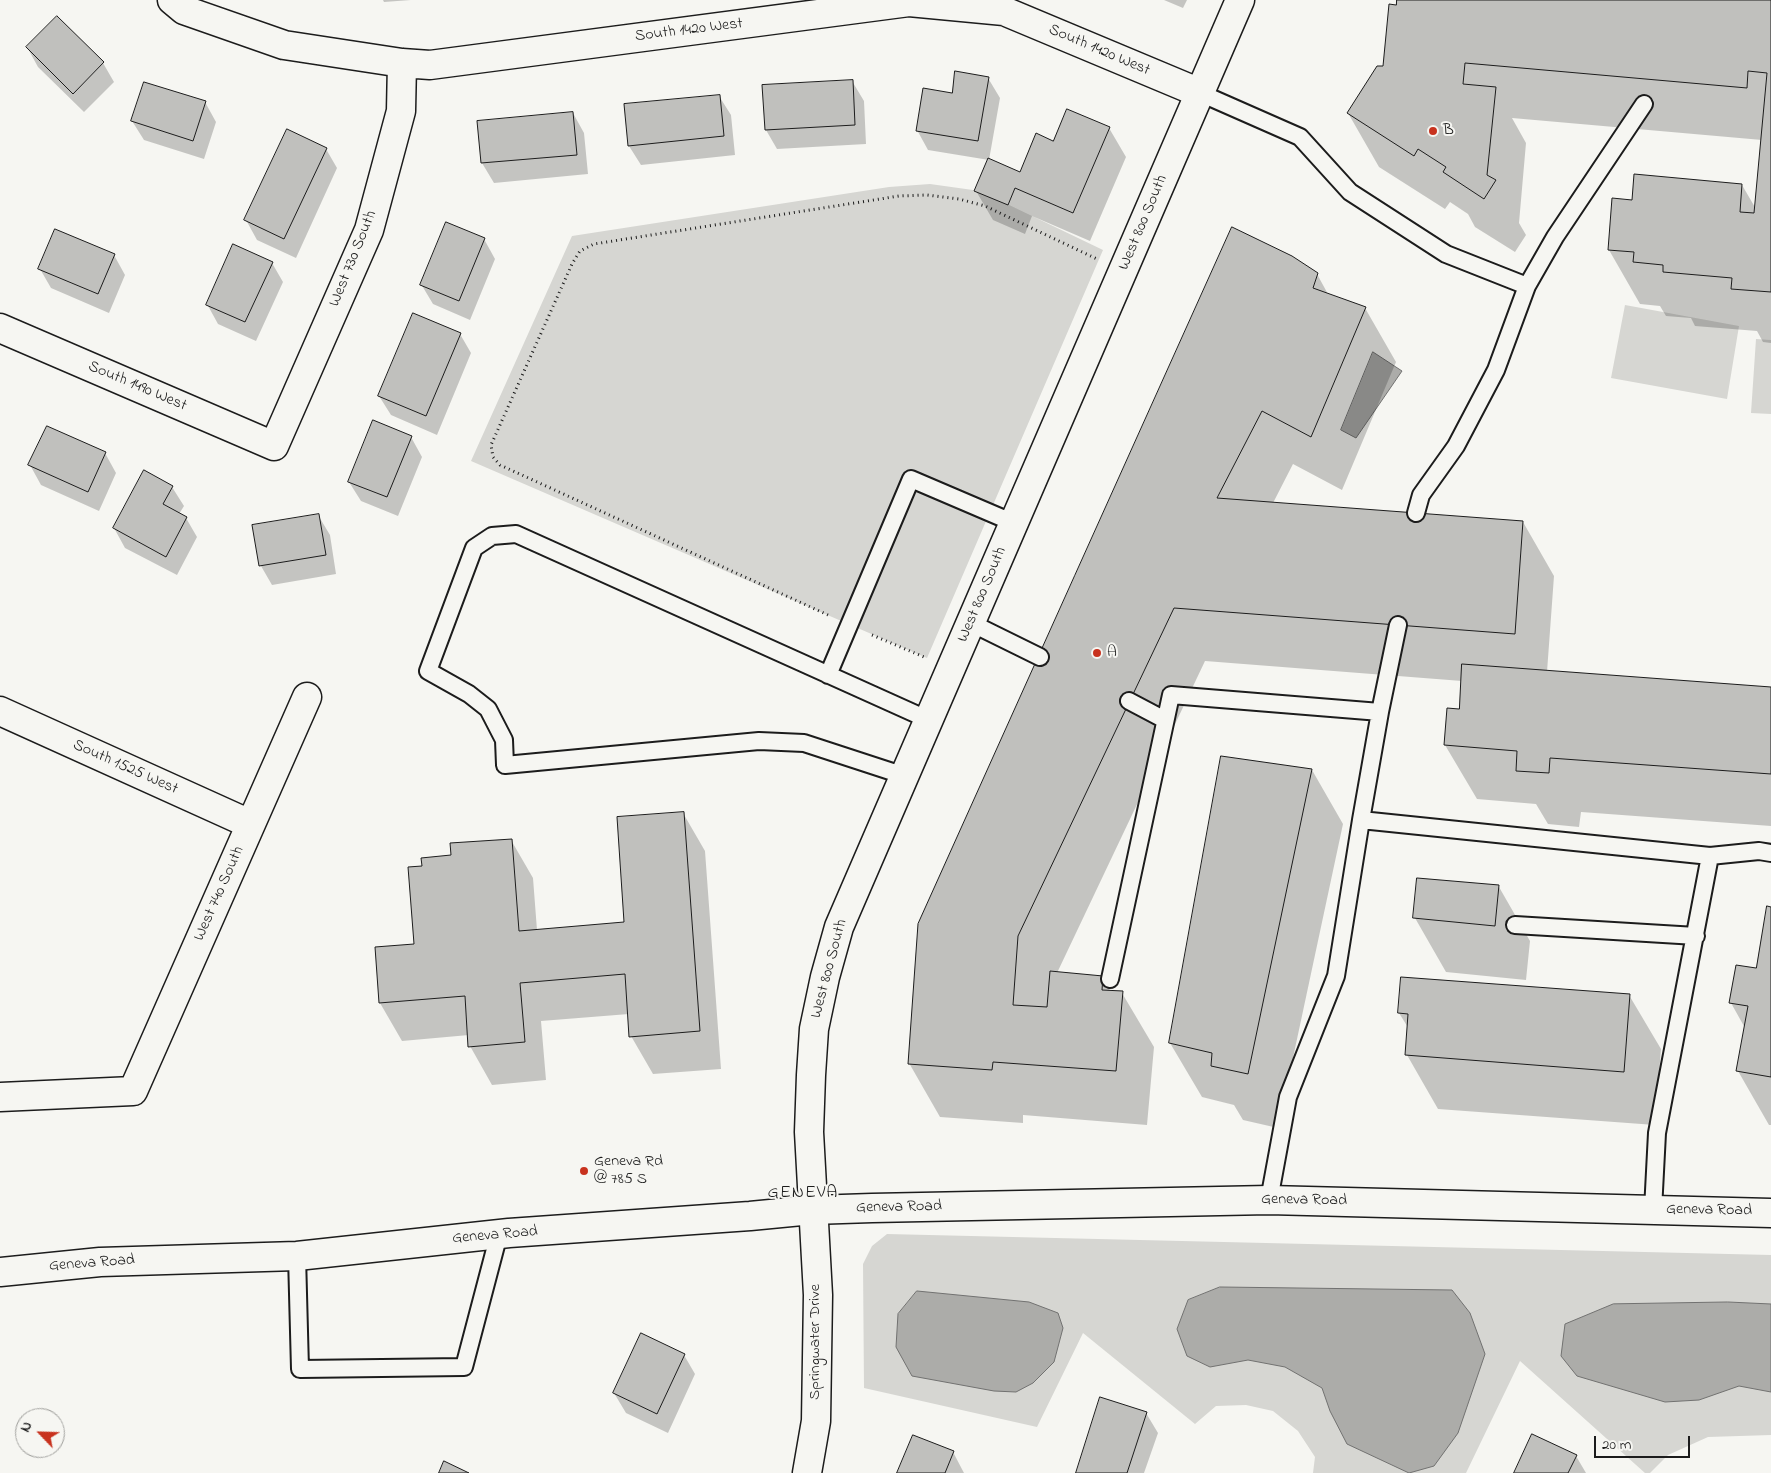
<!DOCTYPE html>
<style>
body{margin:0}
#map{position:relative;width:1771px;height:1473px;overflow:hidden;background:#f6f6f2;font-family:"Indie Flower",sans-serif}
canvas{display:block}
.north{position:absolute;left:15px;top:1408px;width:50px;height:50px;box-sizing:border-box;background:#f6f6f2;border:1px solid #9f9f9c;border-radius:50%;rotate:294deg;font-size:14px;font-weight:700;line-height:20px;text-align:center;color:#1c1c1c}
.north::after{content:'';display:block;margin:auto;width:18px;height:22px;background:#c8321e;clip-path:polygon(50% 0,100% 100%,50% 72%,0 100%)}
.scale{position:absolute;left:1594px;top:1436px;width:96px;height:22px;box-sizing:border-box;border:2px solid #1c1c1c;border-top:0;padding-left:6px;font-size:15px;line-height:18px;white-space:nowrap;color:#1c1c1c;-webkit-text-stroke:4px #f6f6f2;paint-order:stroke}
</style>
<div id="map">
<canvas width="1771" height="1473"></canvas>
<div class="north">N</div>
<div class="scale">20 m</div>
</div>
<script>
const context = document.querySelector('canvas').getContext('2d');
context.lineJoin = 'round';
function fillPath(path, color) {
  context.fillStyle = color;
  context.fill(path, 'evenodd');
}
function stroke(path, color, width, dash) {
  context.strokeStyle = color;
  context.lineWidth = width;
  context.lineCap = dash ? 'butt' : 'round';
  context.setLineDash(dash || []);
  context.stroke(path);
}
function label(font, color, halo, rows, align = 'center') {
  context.font = font + ' "Indie Flower",sans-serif';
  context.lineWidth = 4;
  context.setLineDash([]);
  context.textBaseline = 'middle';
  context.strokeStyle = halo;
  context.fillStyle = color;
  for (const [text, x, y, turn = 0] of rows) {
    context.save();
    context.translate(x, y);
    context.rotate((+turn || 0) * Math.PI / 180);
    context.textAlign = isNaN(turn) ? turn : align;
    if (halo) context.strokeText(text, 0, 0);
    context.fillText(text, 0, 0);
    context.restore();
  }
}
fillPath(new Path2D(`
 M930,184l50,7 123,59 -176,408 -456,-197 101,-225 317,-49z
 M1625,305l114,21 -12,73 -116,-21z
 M1756,339l15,1v74l-20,-1z
 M887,1234l884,21v180l-63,2 -40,18 -18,18h-5l-125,-112 -54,112h-153l2,-16 -17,-26 -25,-20 -27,-6 -30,1 -21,18 -112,-91 -46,94 -173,-39 -1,-124 9,-18z`), '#d6d6d2');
const water = new Path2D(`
 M1373,352l29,19 -46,67 -15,-8z
 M1220,1287l232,3 18,23 15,41 -27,79 -24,33 -25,7 -62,-29 -17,-33 -8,-23 -37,-21 -37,-7 -38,7 -23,-11 -10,-27 11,-29z
 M917,1291l112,11 29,11 5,15 -9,34 -21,21 -17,9 -22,-1 -82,-15 -16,-29 2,-33z
 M1728,1302l43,2v88l-32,-6 -40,14 -34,2 -88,-26 -16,-20 4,-32 48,-20z`);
fillPath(water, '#acaca9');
stroke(water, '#727271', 1);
fillPath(new Path2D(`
 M383,0h28l-27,2z
 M1164,0h23l-4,8z
 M1398,0h373v343l-8,-1 -6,-11 -62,-5 -4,-8 -25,-2 -6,-10 -20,-2 -31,-54 24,-48 109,-17 14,24 6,-69 -250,-22 14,25 -7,80 7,12 -11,17 -40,-25 -7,-13 -18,-12 -5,7 -66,-42 -31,-54 36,-45z
 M27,47l76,16 11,19 -30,30 -46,-45z
 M988,78l12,20 -11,62 31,13 34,-31 55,-14 17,29 -36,84 -58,-25 -7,18 -32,-14 -17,-29 13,-31 -61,-10 -11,-20 36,-36z
 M852,81l12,20 2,43 -89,5 -11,-19z
 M719,96l12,19 4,40 -94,10 -12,-19z
 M205,102l11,20 -12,37 -60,-19 -12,-19z
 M573,113l11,20 4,41 -94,9 -12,-20 -4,-41z
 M326,149l11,19 -41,90 -39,-18 -11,-20z
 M484,239l11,20 -25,61 -37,-16 -12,-20z
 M114,255l11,20 -16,38 -58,-25 -11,-19z
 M272,263l11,19 -27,59 -38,-17 -11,-20z
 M1317,274l12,22 36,12 31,54 -54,128 -49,-26 -20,39 250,19 31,54 -7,96 224,16v138l-190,-14 -2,15 -31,-3 -12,-20 -59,-5 -32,-54 15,-35 2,-29 -257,-20 -148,312 45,4 9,15 11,1 32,54 -7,78 -124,-10v8l-83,-6 -31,-54z
 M460,334l11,19 -34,82 -46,-20 -12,-19z
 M411,437l11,20 -24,59 -37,-15 -12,-19z
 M105,453l11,20 -17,38 -58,-26 -11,-20z
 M172,487l12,19 -5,8 7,4 11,19 -20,38 -52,-27 -11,-20z
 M318,515l12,20 6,39 -64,11 -11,-19 -7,-40z
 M1312,770l31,54 -65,304 -35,-8 -9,-15 -32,-8 -32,-54z
 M683,813l22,38 16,218 -68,5 -22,-38 -2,-22 -88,7 5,59 -54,5 -22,-39 -1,-11 -67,6 -22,-38 36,-58 7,-78 29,-11 59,-16 22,38 4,52 88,-7z
 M1499,887l31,54 -4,39 -80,-8 -31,-54z
 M1771,908v217h-2l-31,-54 7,-43 -14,-25 26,-34z
 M1629,995l32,54 -6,76 -217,-16 -31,-54 2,-26 -10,-16z
 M684,1355l11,19 -27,59 -42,-20 -12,-20z
 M1146,1413l12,20 -14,40h-67z
 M953,1452l11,21h-65z
 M1576,1456l10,17h-70z`), '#0003');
const building = new Path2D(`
 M1397,0h374v292l-40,-3 1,-11 -69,-6v-7l-30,-3 1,-10 -26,-2 4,-52 20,2 2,-26 108,10 -2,28 14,1 13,-140 -19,-2 -1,17 -282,-25 -2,21 33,3 -9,88 9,5 -12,19 -41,-27 3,-5 -28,-18 -4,7 -67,-43 30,-47h6l6,-62 7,1z
 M57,16l47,46 -31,32 -47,-47z
 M955,71l34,6 -11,64 -62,-10 7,-43 29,5z
 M853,80l2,45 -90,5 -3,-45z
 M144,82l62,19 -13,40 -62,-20z
 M720,95l4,41 -96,10 -4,-42z
 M1067,109l43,18 -37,86 -58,-25 -7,17 -34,-14 14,-33 32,14 16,-39 17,8z
 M573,112l4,43 -96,8 -4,-42z
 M287,129l40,19 -43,91 -40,-19z
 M446,222l39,16 -26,63 -39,-16z
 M1232,227l60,29 26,17 -5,15 53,19 -55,130 -49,-26 -45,87 306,23 -8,113 -341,-26 -156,328 -5,69 34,2 3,-36 53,5 -1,14 21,1 -7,80 -123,-9 -1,8 -84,-6 10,-140z
 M55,229l60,25 -17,40 -60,-25z
 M233,244l40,18 -28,60 -39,-17z
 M413,313l48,20 -35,83 -48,-20z
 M373,420l39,16 -25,61 -39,-15z
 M47,426l59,26 -18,40 -60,-27z
 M144,470l29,16 -10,18 24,13 -21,40 -53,-29z
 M319,514l7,41 -67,11 -7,-41z
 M1462,664l309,23v87l-221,-16 -1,15 -33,-2 1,-20 -73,-6 3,-37 12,1z
 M1221,756l91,13 -64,305 -37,-8 1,-13 -43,-10z
 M684,812l16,219 -71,6 -4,-63 -105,9 5,59 -57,5 -3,-51 -86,7 -4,-56 39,-3 -6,-77 14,-1 -1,-8 30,-3 -1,-12 62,-4 7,92 105,-9 -7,-105z
 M1417,878l82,7 -4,41 -82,-8z
 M1767,906l4,1v170l-35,-6 12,-65 -19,-3 7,-38 20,3z
 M1401,977l229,17 -6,78 -219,-17 3,-41 -10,-1z
 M641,1333l44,21 -28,60 -44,-21z
 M1100,1397l47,15 -20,61h-51z
 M1532,1434l45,21 -9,18h-54z
 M913,1435l41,16 -9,22h-48z
 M444,1461l25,12h-30z`);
fillPath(building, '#c0c0bd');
stroke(building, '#1c1c1c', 1);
const service = new Path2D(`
 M1200,93l100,44 50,55 96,62 81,32 28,-49 89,-133
 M1416,513l5,-18 35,-49 40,-76 31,-84
 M971,623l69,34
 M828,675l83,-196 103,44
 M1129,701l36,19
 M1380,712l18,-87
 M905,776l-101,-33 -45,-2 -254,24 -1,-25 -16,-31 -19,-15 -41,-23 46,-123 18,-12 24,-2 413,186
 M1710,856l49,-5 12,2
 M1515,925l181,11
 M1110,979l61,-284 209,17 -19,108
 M1269,1200l19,-103 48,-121 25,-156 349,36 -53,277 -4,77
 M297,1256l3,113 164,-2 35,-133`);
const minor = new Path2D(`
 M172,0l12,10 100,35 118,18 28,2 479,-63 95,9 196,82
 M0,328l274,118 95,-216 32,-119 1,-48
 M0,711l250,113
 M0,1097l133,-6 174,-394
 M807,1473l9,-52 2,-126 -9,-163 2,-57 3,-46 11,-52 14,-50 401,-927`);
const secondary = new Path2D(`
 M0,1272l100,-10 197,-6 212,-23 241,-17 62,-6 60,-2 397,-8 502,13`);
stroke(service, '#1c1c1c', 20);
stroke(minor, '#1c1c1c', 31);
stroke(secondary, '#1c1c1c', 31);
stroke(new Path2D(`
 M828,615l-328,-150 -7,-8 -2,-12 81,-181 8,-13 14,-7 305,-48 28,-1 32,4 26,7 112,53
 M872,635l52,22`), '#1c1c1c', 3, [1, 4]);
stroke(service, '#f6f6f2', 16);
stroke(minor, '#f6f6f2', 28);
stroke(secondary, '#f6f6f2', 28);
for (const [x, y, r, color] of [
 [1433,131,5,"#c8321e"],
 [1097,653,5,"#c8321e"],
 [584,1171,5,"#c8321e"]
]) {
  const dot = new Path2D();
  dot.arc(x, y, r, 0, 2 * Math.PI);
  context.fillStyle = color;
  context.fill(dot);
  stroke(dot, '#f6f6f2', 2);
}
label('16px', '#1c1c1c', '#f6f6f2', [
 ["South 1420 West",689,31,-7],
 ["South 1420 West",1099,51,23],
 ["West 800 South",1144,223,-67],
 ["West 730 South",354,259,-68],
 ["South 1490 West",137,387,23],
 ["West 800 South",983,595,-67],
 ["South 1525 West",125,768,24],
 ["West 740 South",220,894,-66],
 ["West 800 South",830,969,-75],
 ["Geneva Road",1304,1201,1],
 ["Geneva Road",899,1208,-1],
 ["Geneva Road",1709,1211,1],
 ["Geneva Road",495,1236,-5],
 ["Geneva Road",92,1264,-4],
 ["Springwater Drive",816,1342,-90]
]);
label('16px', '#1c1c1c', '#f6f6f2', [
 ["B",1443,131],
 ["A",1107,653],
 ["Geneva Rd",594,1162],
 ["@ 785 S",594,1180]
], 'left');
context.letterSpacing = '1px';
label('18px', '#1c1c1c', '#f6f6f2', [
 ["GENEVA",803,1194]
]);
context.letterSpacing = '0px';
</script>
